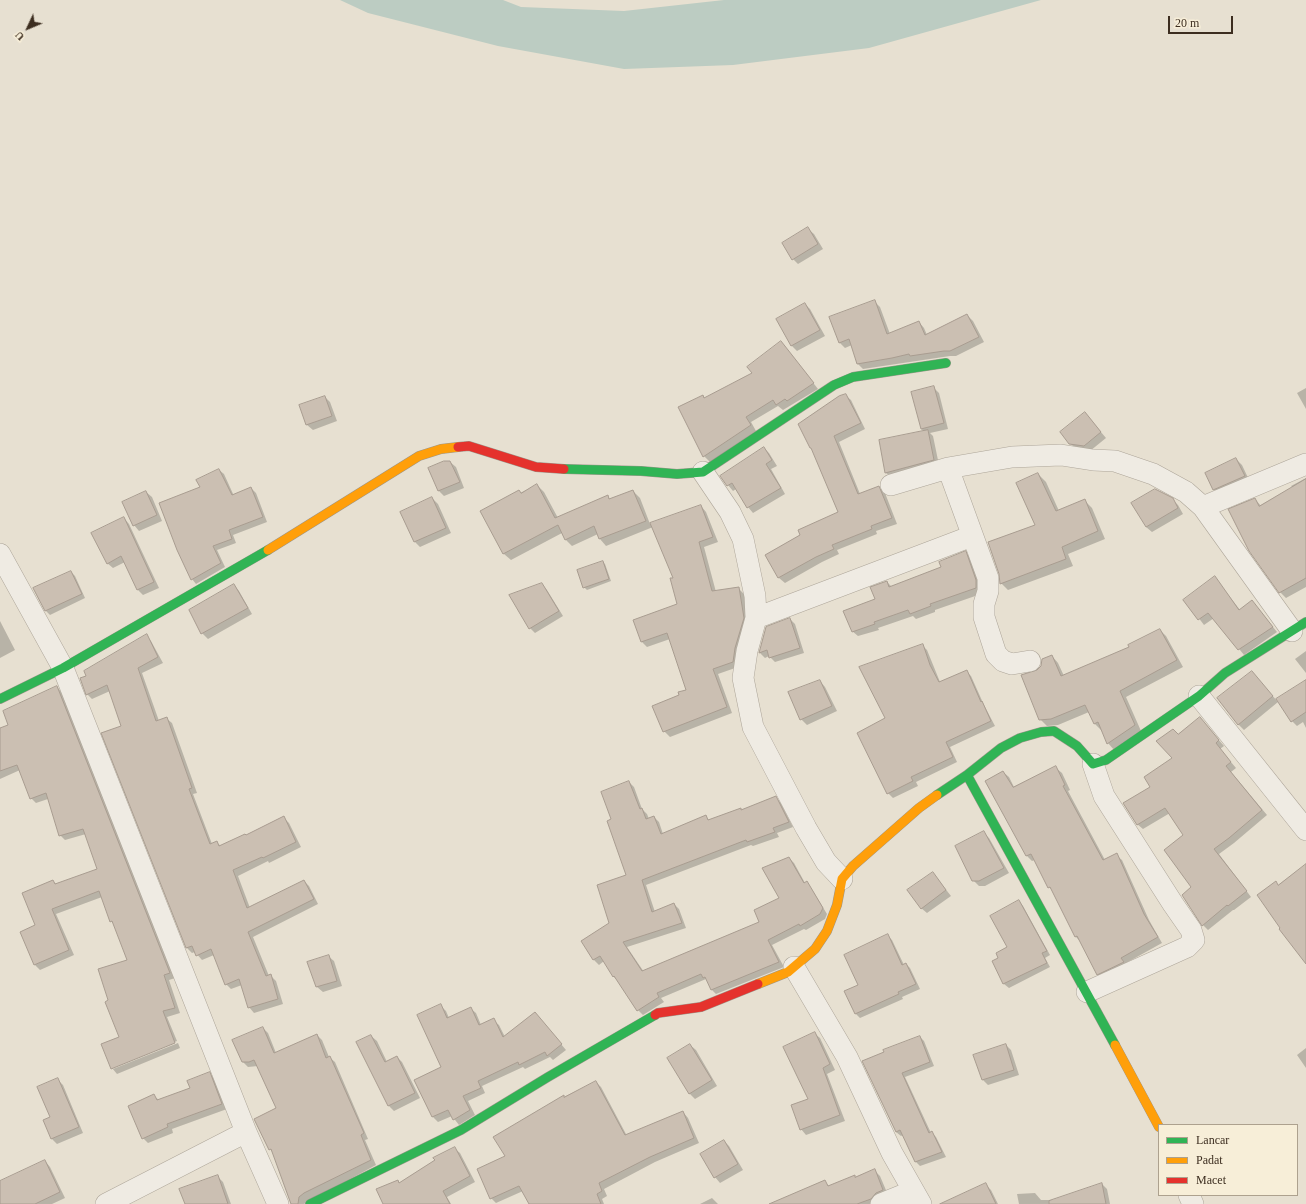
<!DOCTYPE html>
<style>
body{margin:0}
#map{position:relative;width:1306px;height:1204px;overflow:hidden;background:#e7e0d1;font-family:Georgia,serif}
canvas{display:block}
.legend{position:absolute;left:1158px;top:1124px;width:140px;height:72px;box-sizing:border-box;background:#f7eed8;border:1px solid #ada18e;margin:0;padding:5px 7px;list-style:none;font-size:12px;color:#3d2e20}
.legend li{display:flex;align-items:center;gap:8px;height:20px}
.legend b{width:20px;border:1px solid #ada18e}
.north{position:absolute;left:8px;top:8px;width:40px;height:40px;-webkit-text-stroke:3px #f7eed8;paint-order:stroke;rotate:226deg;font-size:11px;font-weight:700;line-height:16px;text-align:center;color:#3d2e20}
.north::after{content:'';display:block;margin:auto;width:14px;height:18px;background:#3d2e20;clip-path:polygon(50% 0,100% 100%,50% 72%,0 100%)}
.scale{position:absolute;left:1168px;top:16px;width:65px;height:18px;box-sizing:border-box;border:2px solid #3d2e20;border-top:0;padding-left:5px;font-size:12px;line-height:14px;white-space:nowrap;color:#3d2e20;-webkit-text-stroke:3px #f7eed8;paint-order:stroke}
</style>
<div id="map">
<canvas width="1306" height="1204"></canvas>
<ul class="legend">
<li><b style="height:5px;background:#30b455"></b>Lancar</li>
<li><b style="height:5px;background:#ff9f0a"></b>Padat</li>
<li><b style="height:5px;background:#e5322d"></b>Macet</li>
</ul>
<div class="north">U</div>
<div class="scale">20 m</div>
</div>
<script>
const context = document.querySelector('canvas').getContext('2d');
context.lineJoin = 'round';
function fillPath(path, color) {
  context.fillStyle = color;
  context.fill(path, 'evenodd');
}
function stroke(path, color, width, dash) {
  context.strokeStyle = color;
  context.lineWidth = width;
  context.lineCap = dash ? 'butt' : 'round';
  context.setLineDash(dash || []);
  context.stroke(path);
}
fillPath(new Path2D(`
 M340,0h163l18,7 103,4 100,-11h317l-172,48 -136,17 -109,4 -126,-23 -130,-33z`), '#bcccc2');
fillPath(new Path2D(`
 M808,229l6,5 9,15 -25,15 -5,-5z
 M875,302l5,5 10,27 29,-12 5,6 3,7 40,-20 6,6 11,21 -28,14h-6l-87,13 -6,-6 -5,-18 -7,3 -6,-6z
 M805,304l5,5 15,27 -28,15 -5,-5 -15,-27z
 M786,348l32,41 -35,21 -5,-4 -27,16 5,9 -46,31 -6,-6 -1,-60 2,3 49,-26z
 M933,387l6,6 9,36 -18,4 3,3 6,29 -47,13 -6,-5 -6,-32 44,-10 -3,-2z
 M1306,388v21l-9,-16z
 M845,395l6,5 14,29 -26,13 21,52 19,-6 6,5 12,31 -21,7 1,3 -40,16 2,4 -17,8 -37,21 -6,-5 -13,-23 73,-43 -26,-62z
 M325,397l5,5 7,19 -24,9 -6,-5 -6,-19z
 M1090,419l16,19 -16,13 -14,-2 -6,-6z
 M764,448l5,5 8,13 -6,3 14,25 -32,19 -5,-6 -12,-18 -3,2 -5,-6z
 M1236,459l6,6 8,17 -31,13 -5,-6z
 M450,462l6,5 8,21 -20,8 -5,-5 -10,-23z
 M219,470l5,4 10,22 17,-8 5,5 11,29 -34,13 3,8 -19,7 8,17 -29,17 -4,-5 9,-91z
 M1038,474l8,8 13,29 25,-11 8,8 13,31 -37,15 5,12 -65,24 -7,-7 36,-58z
 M1306,478v109l-20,11 -6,-6 -25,-93 6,7 32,-18 -2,-2z
 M537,485l7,7 14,26 49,-22 4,4 22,-9 7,7 10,26 51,-18 5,6 12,30 -14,5 12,45 22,-4 6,6 5,30 -11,43 -20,7 14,39 -62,24 -6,-6 17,-36 6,-5 -17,-51 -23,8 -5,-5 36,-38 -4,-26 -21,-51 -47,19 -6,-7 -2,-5 -26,12 -6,-6 -4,-7 -51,27 -7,-6 -23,-43z
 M146,492l6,5 10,24 -23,10 -5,-6z
 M432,498l6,6 13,29 -31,14 -5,-5 -14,-30z
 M1172,499l6,6 5,9 -31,18 -6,-5z
 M124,518l5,6 30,64 -16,7 -5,-5 -13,-28 -12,6 -6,-5z
 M965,552l6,6 10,28v8l-46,16v2l-19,7 -3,-3 -35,12 1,2 -21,6 -6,-5 35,-49 5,5 50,-19z
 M602,562l3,2 6,17 -24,9 -3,-3z
 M71,572l4,4 10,22 -35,17 -4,-4 -11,-22z
 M1215,578l25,32 17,-3 20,25 -33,23 -30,-37 -10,7 -19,-25z
 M542,584l5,6 16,26 -28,17 -5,-5z
 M234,585l5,6 13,23 -44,25 -6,-6 -12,-22z
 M790,619l5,5 9,29 -29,9 -6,-6 -4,2 -5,-5 7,-25z
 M0,621l15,29 -15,8z
 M1160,630l6,6 17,31 -57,30 15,34 -27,19 -6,-7 -6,-14 -1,1 -7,-7 -5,-11 -31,13 -11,1 -7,-7 -2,-48 14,-15 6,7 6,13 66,-29z
 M146,636l5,5 12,22 -21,10 17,48 7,-3 6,5 25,70 -4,1 19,50 4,-2 5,4 26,-10 37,-18 5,5 12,24 -32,16 -1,-2 -30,15 12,32 54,-27 5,5 9,18 -65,33 16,39 1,-1 6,6 7,23 -29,9 -5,-6 -7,-22 -11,4 -5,-5 -12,-29 -12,5 -7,-8 -3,1 -5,-5 -84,-215 19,-6 -12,-36 -18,8 -5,-5v-18z
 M922,645l5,5 13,32 26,-11 5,5 13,29 11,21 -45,21 7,15 -41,20 2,4 -25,12 -5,-5 -1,-74z
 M1306,651v22l-11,-14z
 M1257,678l21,24 -34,28 -6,-6z
 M820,681l5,6 12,24 -30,14 -6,-6z
 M1306,682v46l-3,-6 -6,4 -5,-5z
 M57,687l5,6 113,285 -6,2 11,33 -13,4 10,24 -64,26v2l65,-26 2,5 -63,26 -5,-6 8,-31 -10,-36 18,-41 -13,-35 -4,-4 -9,-24 -46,17 18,41 -34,15 -5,-5 2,-39 16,-45 4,4 41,-16 -12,-35 -21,6 -5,-5 -12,-36 -12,4 -5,-5 -11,-28 -20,9v-50l9,-4z
 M1200,718l24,28 -4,3 16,19 -5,4 36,43 -33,28 -15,11 32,43 -17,13h-1l-25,20 -5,-5 -11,-37 -7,-52 -15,-23 -27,16 -6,-5 15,-37 22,-29 4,-22z
 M1056,768l6,5 8,17 -2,1 37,69 11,-5 6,5 27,60 13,23 -36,20 2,5 -25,11 -6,-5 -16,-32 -5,-5 -24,-47 -3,-3 -14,-27 -3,1 -5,-5 -41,-74 17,-10 6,5 5,10z
 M629,782l5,5 8,22 5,5 2,5 5,-2 5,5 4,12 42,-18 5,5 30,-12 2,1 34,-12 5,5 12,24 -16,6 2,4 -26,9 -2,-1 -105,40 9,27 19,-8 5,5 7,19 -59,19 17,25 116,-50 21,-24 8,-40 5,5 11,20h1l5,5 16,26 -2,5 -19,11 -2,-1 -32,16 12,22 -68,27 -5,-5 -5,-10 -45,19 3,4 -21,13 -5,-5 -20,-29 -5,-5 -9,-15 -5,4 -5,-5 -12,-19 29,-18 16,-47 -14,-56z
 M983,832l6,6 20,35 -24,13h-6l-6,-6z
 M933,873l18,23 -24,17 -6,-5z
 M1019,901l4,5 27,49 -5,3 5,9 -41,21 -5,-4 -11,-23 7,-3 8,-11z
 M888,936l4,4 12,25 2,-1 4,4 10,21 -18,8 1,2 -43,19 -5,-5 4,-28z
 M328,956l6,5 8,25 -19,6 -6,-5 -8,-25z
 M441,1006l5,5 3,7 21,-10 6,5 5,12 12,-5 6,5 6,12 30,-24 31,37 -13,10 -3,-3 -25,12 -2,-2 -41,19 3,7 -17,8 7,14 -16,10 -7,-9 -14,6 -5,-5 -18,-37 27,-13z
 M263,1028l5,5 8,20 41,-18 5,5 7,17 6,5 33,77 -3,1 11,25 -72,39h-9l-22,-51 -3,-4 7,-40 -19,-43 -10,1 -5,-5z
 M814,1033l6,5 15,32 -8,4 18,47 -39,14 -5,-6 8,-30z
 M371,1036l6,5 10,21 10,-5 5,5 18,36 -26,13 -5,-5 -31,-63z
 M920,1037l4,4 10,25 -29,11 26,56h1l4,4 10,20 -26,9 -4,-4 -13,-27 -2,1 -5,-4 -32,-70z
 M690,1045l6,5 21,36 -22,13 -5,-5 -22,-35z
 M1006,1045l5,5 8,25 -31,10 -5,-5z
 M1306,1048v20l-9,-13z
 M209,1073l6,6 12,30 -55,20 1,4 -25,10 -5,-5 11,-42 5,4 32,-11z
 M58,1080l5,5 20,48 -26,11 -5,-5 -8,-18 7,-3z
 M596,1082l5,5 26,49 56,-24 5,6 11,25 -44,19 -51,27 3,7 -5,3 2,5h-71l-10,-13 -27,12 -5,-5 15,-41 59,-59z
 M724,1141l5,5 14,24 -23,13 -5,-6z
 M454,1148l6,5 15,29 -28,15 4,7h-66l12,-23 3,2z
 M45,1161l5,6 15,31 -13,6h-52v-22z
 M875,1171l5,5 8,19 -13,9h-96l46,-22 5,5z
 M217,1176l6,6 8,22h-45z
 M1102,1184l5,5 3,15h-91l-2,-10 18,-1 6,7h36z
 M986,1185l5,5 7,14h-35z
 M712,1198l6,6h-18z`), '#0003');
const building = new Path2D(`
 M808,227l10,17 -26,16 -10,-17z
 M875,300l12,34 32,-13 6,14 42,-21 12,23 -29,14h-6l-34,5 -1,-2 -17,4 -35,6 -8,-25 -10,4 -10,-26z
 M805,303l15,27 -29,16 -15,-27z
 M781,341l33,42 -27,18 -2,-2 -9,6 -3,-5 -27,17 5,8 -48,32 -25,-50 25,-12 1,3 48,-25 -5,-6z
 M934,386l10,37 -23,6 -10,-37z
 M846,394l15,29 -27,13 24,58 21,-8 13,32 -21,8 1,3 -40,16 2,4 -18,8 -38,21 -13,-23 35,-20 -2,-5 40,-18 -27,-64h-1l-12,-24 41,-28z
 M325,396l7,20 -26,9 -7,-20z
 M1085,412l16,20 -17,14 -15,-2 -9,-12z
 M928,430l6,30 -49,13 -6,-33z
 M764,447l8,13 -6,4 15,24 -34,20 -15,-25 -5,3 -7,-10z
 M1236,458l9,18 -32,14 -8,-17z
 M444,461h6l10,21 -22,9 -10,-23z
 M219,469l13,26 19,-8 12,30 -34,13 3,9 -19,7 8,17 -30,17 -14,-30 -18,-47 41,-16 -4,-7z
 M1038,473l18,38 29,-12 13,32 -36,16 4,12 -66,25 -1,-10 -11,-32 47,-17 -19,-42z
 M1306,479v99l-27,15 -30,-42 -21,-42 27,-11 4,8z
 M537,484l18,34 53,-23 1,4 24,-9 13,31 -47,18 -5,-13 -29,14 -7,-15 -55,29 -23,-43 39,-21 2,3z
 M1155,489l18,9 5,10 -32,19 -15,-24z
 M146,491l11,24 -24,11 -11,-24z
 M432,497l14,31 -32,14 -14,-30z
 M701,505l12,32 -14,5 13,49 27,-4 5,31 -9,30 -2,14 -20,7 14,38 -64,25 -11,-26 27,-11 -1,-3 8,-2 -19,-57 -26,9 -8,-22 44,-16 -7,-26h3l-23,-55z
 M124,517l30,65 -17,8 -16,-34 -14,8 -16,-31z
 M966,551l10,29v8l-46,16 1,2 -21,8 -2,-4 -34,12 1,2 -23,8 -9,-21 32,-12 -5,-12 17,-6 2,6 52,-20 -2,-5z
 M603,561l6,18 -26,9 -6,-18z
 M71,571l11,23 -37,17 -12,-23z
 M1215,576l24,34 13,-10 21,27 -35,23 -30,-37 -10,7 -15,-20z
 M542,583l17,28 -30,18 -20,-34z
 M234,584l14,24 -47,26 -12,-24z
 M790,618l10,30 -31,10 -2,-8 -8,3 7,-26z
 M1160,629l17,31 -57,31 15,34 -28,19 -9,-22 -4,2 -9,-19 -34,14 -12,1 -18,-45 16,-5 4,-4 1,-7 10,-4 9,21 68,-29 -1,-2z
 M147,634l11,23 -20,11 18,53 11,-4 25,71 -3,1 21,55 7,-3 2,5 26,-12 1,1 38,-19 12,26 -33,16 -1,-1 -29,13 14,38 57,-28 10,19 -66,33 18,44 5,-2 7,25 -30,9 -9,-29 -14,6 -14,-36 -15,7 -4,-10 -6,2 -85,-215 20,-7 -14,-41 -21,10 -6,-17 6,-2 -2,-5z
 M923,644l7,21 9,17 28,-12 14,32 1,-1 9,20 -45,21 7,15 -42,20 2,4 -26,13 -30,-61 28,-15 -26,-51z
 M1252,671l21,25 -35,29 -21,-27z
 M820,680l12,26 -32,14 -12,-28z
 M1306,680v32l-15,10 -15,-23z
 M57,686l113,287 -6,2 11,33 -12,3 12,32 -64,26 -10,-25 18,-7 -14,-35 3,-2 -10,-31 29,-9 -15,-39 -2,1 -11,-31 -47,18 17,41 -35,15 -14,-33 15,-7 -13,-32 31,-13 2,4 42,-15 -14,-40 -24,7 -13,-43 -16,6 -13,-34 -17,6v-43l8,-3 -5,-14z
 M1200,717l19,23 -3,3 15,19 -5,4 36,44 -33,28 -15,11 33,42 -19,15 -1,-1 -25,21 -20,-31 9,-8 -27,-37 19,-15 -18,-27 -28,17 -14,-22 27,-16 -6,-10 28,-19 -16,-17 17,-12 5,5z
 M1056,766l9,19 -2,1 40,74 14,-7 27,61 14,23 -37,21 3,4 -27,13 -20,-39 -2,1 -25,-50 -2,1 -17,-34 -5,2 -41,-75 18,-10 10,16z
 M629,781l11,28 2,-1 4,11 8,-3 7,18 45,-19 2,5 33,-12v2l35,-14 13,26 -16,6 2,4 -28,10 -1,-2 -104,40 10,32 22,-9 8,20 -59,19 19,29 117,-49 -5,-12 25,-12 -17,-30 27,-11 15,26 3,-2 16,27 -3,6 -20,12 -1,-2 -31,16 11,22 -68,28 -6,-13 -2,1 -2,-4 -44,19 2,4 -22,14 -23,-35 -1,1 -13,-21 -7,4 -12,-19 28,-18 -12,-38 29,-10 -19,-54 4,-2 -10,-27z
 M984,831l20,37 -25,13h-7l-17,-35z
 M1306,864v100l-27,-35 1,-1 -23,-33 19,-14 2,4z
 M933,872l13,18 -25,19 -14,-19z
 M1019,900l28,51 -5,2 5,10 -44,21 -11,-23 6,-3 -2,-5 11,-6 -17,-31z
 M888,934l14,31 4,-2 10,21 -18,8 1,2 -44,20 -11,-23 14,-6 -14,-30z
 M329,955l8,26 -21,6 -9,-25z
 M441,1004l6,14 24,-11 8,18 15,-7 9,19 32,-25 27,32 -15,12 -2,-4 -26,13 -1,-3 -40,19 3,7 -18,8 7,14 -15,9 -2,1 -5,-10 -16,7 -18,-37 27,-13 -24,-52z
 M263,1027l11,26 43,-19 9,24 4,-2 34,77 -3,2 10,25 -67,33 -5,4 -1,7h-7l-20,-55 -2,1 -15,-31 22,-11 -22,-48 -5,2h-7l-10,-22z
 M815,1032l15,32 -7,4 17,47 -40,15 -9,-25 17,-6 -25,-52z
 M371,1035l14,27 12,-6 18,37 -27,13 -32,-64z
 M920,1036l10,26 -28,11 27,60 3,-2 10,21 -27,10 -15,-32 -4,2 -34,-71 22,-9 -1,-2z
 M690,1044l22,36 -23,14 -22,-36z
 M1006,1044l8,26 -32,10 -9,-25z
 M210,1072l12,32 -55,20 1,3 -26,12 -14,-33 26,-12 3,6 33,-12 -3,-7z
 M58,1078l21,49 -28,12 -8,-19 7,-3 -13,-30z
 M596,1081l29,54 58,-24 11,27 -44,19 -51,26 3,8 -5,3 4,10h-72l-10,-18 -29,13 -13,-30 28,-13 -12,-19 71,-42v2z
 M724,1140l14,24 -24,14 -14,-24z
 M455,1147l15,29 -27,15 7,13h-67l-7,-15 22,-9 1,3 36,-23 -2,-2z
 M45,1160l15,32 -25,12h-35v-23z
 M875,1169l8,21 -7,3 -5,6 -14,5h-88l56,-24 3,6 27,-11v2z
 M218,1175l10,29h-43l-6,-15z
 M986,1183l10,21h-56z
 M1102,1183l4,21h-57v-3z`);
fillPath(building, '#cbbfb2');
stroke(building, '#a89c90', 1);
const street = new Path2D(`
 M948,468l40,110v13l-4,13v13l12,37 7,7 9,3 18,-3
 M703,472l27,40 13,27 12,57 1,22 -9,33 -4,27 10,49 53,101 20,34 16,17
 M891,485l57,-17 64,-11 49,-2 32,5 22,1 38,13 33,18 17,15 89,124
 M1203,507l103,-43
 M0,554l63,114 183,464 32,72
 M756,618l216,-82
 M1199,696l107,134
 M794,967l53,90 45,96 29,51
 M1087,992l100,-45 7,-7 -3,-10 -18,-26 -69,-108 -11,-32
 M1189,1195l4,9
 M106,1204l140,-72
 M881,1204l32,-13`);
const fast = new Path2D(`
 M564,469l77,2 36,3 26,-2 131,-87 19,-8 93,-14
 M0,699l63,-31 205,-118
 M967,775l148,270
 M937,795l30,-20 34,-27 19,-10 21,-6 13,-1 23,15 16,18 13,-4 93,-64 26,-23 81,-51
 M310,1204l151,-74 87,-53 107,-62`);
const slow = new Path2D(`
 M268,550l151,-94 22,-7 17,-2
 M758,984l30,-12 27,-23 12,-18 10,-26 5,-26 11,-13 66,-58 18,-13
 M1115,1045l44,82`);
const jam = new Path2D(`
 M458,447l11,-1 67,21 28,2
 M655,1015l3,-2 43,-6 57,-23`);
stroke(street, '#ada599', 22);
stroke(fast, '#9c958a', 10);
stroke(slow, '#9c958a', 10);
stroke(jam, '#9c958a', 10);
stroke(street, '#efebe3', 21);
stroke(fast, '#30b455', 9);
stroke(slow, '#ff9f0a', 9);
stroke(jam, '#e5322d', 9);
</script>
